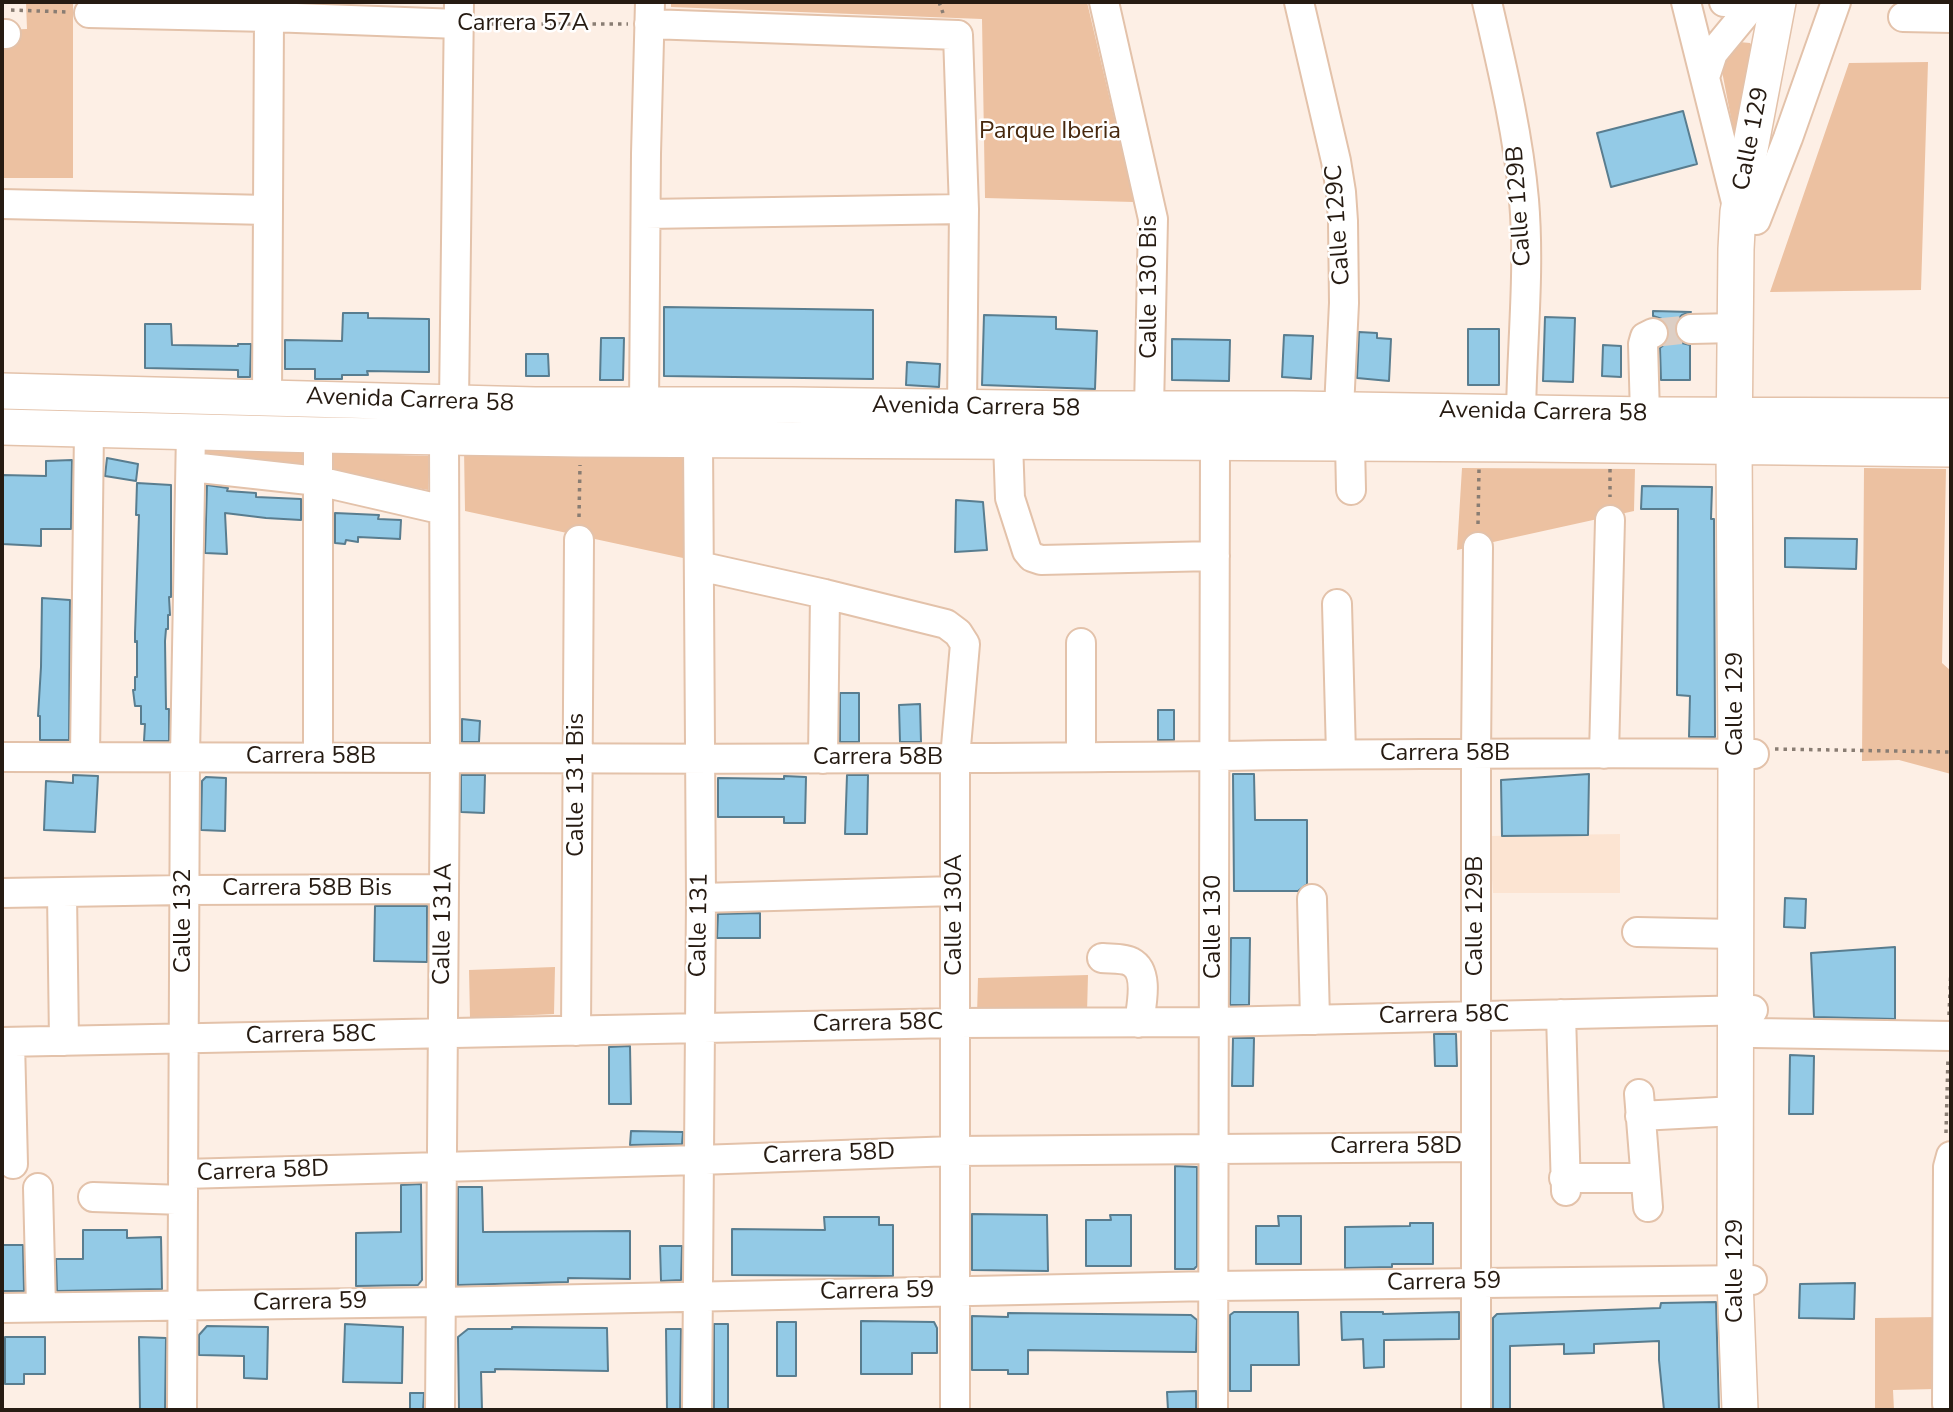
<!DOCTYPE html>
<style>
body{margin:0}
#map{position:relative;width:1953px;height:1412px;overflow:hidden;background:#fdefe5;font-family:"Nunito Sans",sans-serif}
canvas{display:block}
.frame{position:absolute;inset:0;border:4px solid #261b12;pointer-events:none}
</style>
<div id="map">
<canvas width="1953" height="1412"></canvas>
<div class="frame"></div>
</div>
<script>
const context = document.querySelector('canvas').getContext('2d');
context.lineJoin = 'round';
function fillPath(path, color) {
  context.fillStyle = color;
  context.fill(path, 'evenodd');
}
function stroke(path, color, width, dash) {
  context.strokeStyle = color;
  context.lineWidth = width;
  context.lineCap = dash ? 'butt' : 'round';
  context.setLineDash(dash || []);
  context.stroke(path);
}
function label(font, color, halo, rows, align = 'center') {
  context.font = font + ' "Nunito Sans",sans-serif';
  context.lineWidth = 5;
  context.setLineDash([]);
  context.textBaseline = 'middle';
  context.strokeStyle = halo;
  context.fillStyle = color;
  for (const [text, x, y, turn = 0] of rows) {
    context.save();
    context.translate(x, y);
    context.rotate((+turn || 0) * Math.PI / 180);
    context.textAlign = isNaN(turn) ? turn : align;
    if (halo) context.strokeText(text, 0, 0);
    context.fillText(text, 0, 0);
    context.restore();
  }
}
fillPath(new Path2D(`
 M1620,834v59h-127l-4,-57z`), '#fce4d2');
fillPath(new Path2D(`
 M26,2h47v176h-71v-148l25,-1z
 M671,2h416l47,200 -149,-4 -3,-179 -311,-12z
 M1739,42l11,1 5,8 -16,108 -19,-98z
 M1928,62l-7,228 -151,2 79,-229z
 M206,445l101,1 2,28 -105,-10z
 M464,449l222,6 -3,103 -218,-47z
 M332,453l98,3 -2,34 -98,-18z
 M1462,468l173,1 -1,42 -177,39z
 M1864,468l82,1 -4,194 9,8v103l-52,-14 -37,1z
 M555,967l-1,47 -84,4 -1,-48z
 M1088,975l-1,38 -110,2 1,-37z
 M1938,1317l-3,72 -42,1 1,20h-19v-92z`), '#ecc1a1');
const building = new Path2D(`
 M1683,111l14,53 -86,23 -14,-54z
 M664,307l209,3v69l-209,-3z
 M1653,311l38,1 -9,3 -5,5 -3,9 3,9 5,5 8,2v35h-29l-1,-32 7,-6 3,-9 -3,-8 -5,-6 -9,-3z
 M343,313h25v5l61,1v53l-62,-1 1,4h-26v4h-27v-10h-30v-29l57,1z
 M984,315l72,2v12l41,2 -2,58 -113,-4z
 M1545,317l30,1 -2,64 -30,-1z
 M145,324h26l1,21 66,1v-2h13l-1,33h-12v-7l-93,-2z
 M1468,329h31v56h-31z
 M1359,332l18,1v5l14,1 -2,42 -32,-3z
 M1284,335l29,1 -2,43 -29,-2z
 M601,338h23l-1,42h-23z
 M1172,339l58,1 -1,41 -57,-1z
 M1603,345l18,1v31l-19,-1z
 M526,354h22l1,22h-23z
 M907,362l33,2 -1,23 -33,-2z
 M107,458l31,6 -2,17 -31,-5z
 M72,460l-1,69h-30v17l-39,-2v-69l44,1v-15z
 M137,483l34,2v112h-2l1,18h-2v14h-2l-1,12 1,68h3v32h-25l1,-17h-4v-18h-6l-2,-16h2v-13h2v-36l-2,1v-9l4,-118h-3z
 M207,485l21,3 -1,3 29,2v4l45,2v21l-35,-2 -41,-5 2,41 -22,-1z
 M1642,486l70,1 -1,32h3l1,218h-26l1,-41 -13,-1 1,-186h-37z
 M956,500l27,2 4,48 -32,2z
 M335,513l44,2 -1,4 23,1 -1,19 -42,-2v5l-12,-2 -1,4 -10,-1z
 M1785,538l72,1 -1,30 -71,-2z
 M42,598l28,2 -1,140h-29v-24h-2l3,-49z
 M840,693h19v49h-19z
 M920,704l1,38h-21l-1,-37z
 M1158,710h16v30h-16z
 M462,719l18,2 -1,21h-17z
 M1233,774h21l1,46h52v64l-9,7h-64z
 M1589,774l-1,61 -86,1 -1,-56z
 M73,775l25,1 -3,56 -51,-2 2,-49 27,2z
 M461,775h24l-1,38 -23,-1z
 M847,775h21l-1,59h-22z
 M784,776l22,1 -1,46h-21v-6h-66v-39l66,1z
 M206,777l20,1 -1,53 -24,-1 1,-49z
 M1785,898l21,1 -1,29 -21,-1z
 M375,906h52v56l-53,-1z
 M760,913v25h-43l1,-24z
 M1231,938h19l-1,67h-19z
 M1895,947v72l-81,-2 -3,-64z
 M1434,1034h22l1,32h-22z
 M1233,1038h21l-1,48h-21z
 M630,1046l1,58h-22v-57z
 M1790,1055l24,1 -1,58h-24z
 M631,1131l52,1 -1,12 -52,1z
 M1175,1166l22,1v99l-3,3h-19z
 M421,1184l1,96 -4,5 -62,1v-53l45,-1v-47z
 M458,1187h24l1,45 147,-1v48l-62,-1v4l-110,3z
 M972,1214l75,1 1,56 -76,-1z
 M1110,1215h21v51h-45v-46h25z
 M1278,1216h23v48h-45v-38h23z
 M824,1217h55v8h14v51l-161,-1v-46l93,1z
 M1410,1223h23v41h-41v3l-47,1v-41l65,-1z
 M83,1230h44v8l34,-1 1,52 -105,2 -1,-32h27z
 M2,1245h21l1,46h-22z
 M660,1246h22l-1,34 -20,1z
 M1855,1283l-1,36 -55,-1 1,-34z
 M1716,1302l3,108h-55l-5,-50v-19l-65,3v9l-30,1v-10l-54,2v64h-17v-92l4,-4 163,-6 1,-5z
 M1234,1312h64l1,53h-48v26h-21v-76z
 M1341,1312h42v2l76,-2v27l-75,1v27l-20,1 -1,-29 -21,1z
 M1008,1313l183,2 6,5 -1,32 -168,-2v24h-20v-4h-36v-54l36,1z
 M861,1321l73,1 3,6v25h-25v21h-51z
 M777,1322h19v54h-19z
 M345,1324l58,3 -1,56 -59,-1z
 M714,1324h14v86h-14z
 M207,1326l61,1 -1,52 -23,-1v-22l-45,-1v-20z
 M512,1327l95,1 1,43 -113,-2v3h-14l1,38h-23l-1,-73 10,-8h44z
 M666,1329h15l-1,81h-13z
 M5,1337h40v37h-21v10h-19z
 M139,1337l27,1 -1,72h-25z
 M1196,1391v19h-28l-1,-18z
 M410,1393h14l-1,17h-13z`);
fillPath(building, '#93cae6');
stroke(building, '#597d8f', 2);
stroke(new Path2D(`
 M1653,333l38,-4`), '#ddcfc5', 28, [28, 14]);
const minor = new Path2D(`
 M1104,2l49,217 -4,190
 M1299,2l37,159 5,31 2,29 1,82 -5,106
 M1487,2c15,65 31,131 37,198 6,71 -2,142 -3,213
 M1686,2l51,204
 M1724,2h2
 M89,13l180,4 190,7
 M1903,17l48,1
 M649,24l309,11 6,174 -2,199
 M2,34h4
 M1705,77l8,-24 42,-51
 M2,204l266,6
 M646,214l318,-5
 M1756,220l32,-82 48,-136
 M1691,329l44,-1
 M267,397l2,-380
 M454,402l5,-400
 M644,405l2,-251 4,-152
 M1645,415l-2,-71 2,-7 8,-4
 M318,435v322
 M1008,442l2,56 17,53 5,6 9,3 174,-4
 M1350,444l1,46
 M191,467l127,14 126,29
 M699,566l126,28 121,30 12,9 7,11 -10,114v652
 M1337,604l4,150
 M1081,643v114
 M1604,754l6,-234
 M2,757c317,0 634,3 951,1 267,-1 534,-7 801,-4
 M85,757l4,-328
 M823,759l2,-165
 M2,893l182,-3 260,-1
 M62,893l2,148
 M701,898l254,-7
 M1312,899l3,121
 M1637,932l98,2
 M1102,958c9,1 22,0 29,4 19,10 10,44 8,61
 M1561,1014l5,177
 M576,1031l3,-491
 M1754,1033l197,3
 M2,1042l953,-19 259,-1 539,-12
 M10,1042l3,122
 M1639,1094l9,113
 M1640,1116l96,-5
 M183,1174l516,-14 256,-9 521,-4
 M1564,1178h81
 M38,1188l3,119
 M93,1197l90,3
 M2,1308l439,-6 772,-16 539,-6
 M182,1410l3,-653 6,-325
 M440,1410l5,-652 -1,-321
 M697,1410l4,-512 -3,-457
 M1213,1410l2,-967
 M1476,1410v-656l2,-207
 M1949,1410l-2,-6 1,-237 3,-11`);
const major = new Path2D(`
 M2,391l533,14h257l288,4h214l355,6 302,1
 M2,427l316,8 262,4 951,5 420,5
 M1740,1410l-5,-130 1,-526 -2,-307 2,-198 2,-37 40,-210`);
stroke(minor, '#e3c2aa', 32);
stroke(major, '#e3c2aa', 38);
stroke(new Path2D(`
 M939,2l4,11
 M11,10l55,2
 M482,24h146
 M1610,469v28
 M579,517l1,-52
 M1478,524l1,-55
 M1775,749l176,3
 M1949,1015l2,-47
 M1946,1133l2,-76`), '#897d73', 3.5, [3.5, 5]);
stroke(minor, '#fff', 28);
stroke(major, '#fff', 35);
label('24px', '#261b12', '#fff', [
 ["Carrera 57A",523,24],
 ["Calle 129",1752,139,-79],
 ["Calle 129B",1520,206,-94],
 ["Calle 129C",1339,225,-94],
 ["Calle 130 Bis",1150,287,-90],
 ["Avenida Carrera 58",410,401,2],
 ["Avenida Carrera 58",976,408,1],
 ["Avenida Carrera 58",1543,413,1],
 ["Calle 129",1736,704,-90],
 ["Carrera 58B",1445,754],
 ["Carrera 58B",311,757],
 ["Carrera 58B",878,758],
 ["Calle 131 Bis",577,785,-90],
 ["Carrera 58B Bis",307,889],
 ["Calle 130A",955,915,-90],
 ["Calle 129B",1476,916,-90],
 ["Calle 132",184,921,-90],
 ["Calle 131A",444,924,-89],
 ["Calle 131",700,925,-89],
 ["Calle 130",1214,927,-90],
 ["Carrera 58C",1444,1016,-1],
 ["Carrera 58C",878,1024,-1],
 ["Carrera 58C",311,1036,-1],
 ["Carrera 58D",1396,1147],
 ["Carrera 58D",829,1155,-2],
 ["Carrera 58D",263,1172,-2],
 ["Calle 129",1736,1271,-90],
 ["Carrera 59",1444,1283,-1],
 ["Carrera 59",877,1292,-1],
 ["Carrera 59",310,1303,-1]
]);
label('24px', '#47280e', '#fff', [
 ["Parque Iberia",1050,132]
]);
</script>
